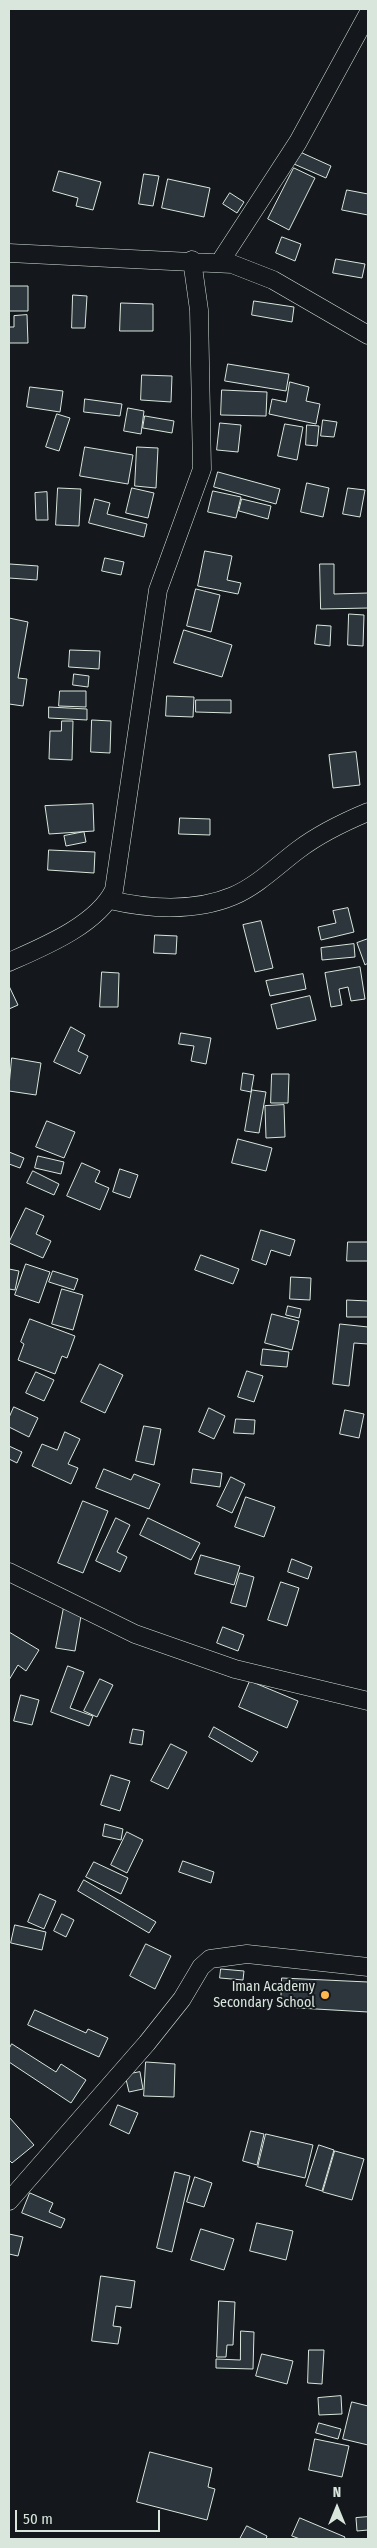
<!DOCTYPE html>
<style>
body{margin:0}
#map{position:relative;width:377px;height:2548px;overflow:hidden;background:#14181c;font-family:"Fira Sans Condensed",sans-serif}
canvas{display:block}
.frame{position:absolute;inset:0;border:10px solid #d8e6dc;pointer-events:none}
.north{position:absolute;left:312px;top:2483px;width:50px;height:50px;-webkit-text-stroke:4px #14181c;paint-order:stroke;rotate:0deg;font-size:14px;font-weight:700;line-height:20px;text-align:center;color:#d8e6dc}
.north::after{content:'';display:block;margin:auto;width:18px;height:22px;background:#d8e6dc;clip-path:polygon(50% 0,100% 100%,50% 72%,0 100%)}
.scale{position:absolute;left:15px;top:2510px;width:145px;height:22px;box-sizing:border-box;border:2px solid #d8e6dc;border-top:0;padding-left:6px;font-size:15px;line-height:18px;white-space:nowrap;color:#d8e6dc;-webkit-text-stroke:4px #14181c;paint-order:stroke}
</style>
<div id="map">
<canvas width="377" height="2548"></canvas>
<div class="frame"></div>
<div class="north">N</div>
<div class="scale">50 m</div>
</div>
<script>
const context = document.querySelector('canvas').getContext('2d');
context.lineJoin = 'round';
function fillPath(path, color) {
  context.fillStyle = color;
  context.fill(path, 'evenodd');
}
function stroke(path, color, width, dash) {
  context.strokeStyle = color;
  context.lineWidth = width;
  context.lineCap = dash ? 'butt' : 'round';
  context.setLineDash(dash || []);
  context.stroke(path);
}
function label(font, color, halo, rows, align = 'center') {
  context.font = font + ' "Fira Sans Condensed",sans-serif';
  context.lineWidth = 4;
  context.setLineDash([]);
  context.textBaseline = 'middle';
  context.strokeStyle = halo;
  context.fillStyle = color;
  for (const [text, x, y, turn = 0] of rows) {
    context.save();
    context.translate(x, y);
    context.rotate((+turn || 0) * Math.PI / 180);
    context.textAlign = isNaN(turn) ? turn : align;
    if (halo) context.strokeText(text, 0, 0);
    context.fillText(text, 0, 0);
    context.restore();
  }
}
const building = new Path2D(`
 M300,152l31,14 -5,12 -32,-14z
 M294,168l21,10 -26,52 -21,-11z
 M59,171l42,11 -8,28 -17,-4 2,-8 -25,-7z
 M144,174l15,2 -6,30 -14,-2z
 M168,179l42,9 -6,29 -42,-9z
 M347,190l21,4v21l-26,-5z
 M230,193l14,9 -7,11 -14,-9z
 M282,237l19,7 -6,17 -19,-8z
 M336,259l29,5 -3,14 -29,-5z
 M9,286h19v25h-19z
 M73,295l14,1 -2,32h-13z
 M254,301l40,6 -2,15 -40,-7z
 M121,303l32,1v27h-33z
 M27,315l1,28h-19v-16h5v-11z
 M228,364l61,10 -3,17 -61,-10z
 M142,375l30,1 -1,26 -30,-2z
 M290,382l19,5 -3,14 14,3 -4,20 -47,-10 3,-15 14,3z
 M30,387l33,4 -3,21 -33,-5z
 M222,390l45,2 -1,24 -45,-1z
 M85,399l37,5 -2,12 -36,-4z
 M128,408l16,3 -3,23 -17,-3z
 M57,414l13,4 -11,33 -13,-4z
 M145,416l29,5 -2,12 -29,-5z
 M323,420l14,2 -3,15 -13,-1z
 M220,423l21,2 -3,27 -21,-2z
 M285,424l18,3 -6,33 -19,-4z
 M307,425l12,1 -2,20 -11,-1z
 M85,447l48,8 -5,29 -48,-8z
 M137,447l21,1 -2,40 -21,-2z
 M218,472l62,17 -4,15 -62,-17z
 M307,483l22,5 -6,29 -22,-5z
 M58,488l23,1 -2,37 -23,-1z
 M132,488l22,5 -6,25 -22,-5z
 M348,488l17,2 -5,27 -17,-3z
 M213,491l28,6 -5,21 -28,-6z
 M47,492l1,28h-12l-1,-27z
 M95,499l15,4 -3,11 40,10 -3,13 -55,-14z
 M242,499l29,7 -3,13 -29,-8z
 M205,551l27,5 -5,24 14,3 -3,11 -40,-8z
 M105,558l19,4 -3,13 -19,-4z
 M10,564l28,2 -1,14 -28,-2z
 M320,564h14v30l34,-1v15l-47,1z
 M196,589l24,6 -9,37 -24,-6z
 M349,614l15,1 -1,31 -15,-1z
 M9,618l19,4 -10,56 9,1 -4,27 -14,-2z
 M317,625l14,1 -1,20 -15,-2z
 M184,630l48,15 -10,32 -48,-14z
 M70,650l30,1 -1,18 -30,-2z
 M74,674l15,2 -1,11 -15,-2z
 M60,691h26v16l-27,-1z
 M167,696l27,1 -1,20 -27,-1z
 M196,700h35v13l-35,-1z
 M49,707l38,2v11l-38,-2z
 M92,720l19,1 -1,32 -19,-1z
 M62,721h11l-1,39 -23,-1 1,-28h11z
 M356,752l4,33 -27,3 -4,-33z
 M93,804l1,27 -45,3 -4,-28z
 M180,818l30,1v16l-31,-1z
 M84,832l2,10 -20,4 -2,-10z
 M49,850l46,2 -1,21 -46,-3z
 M348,908l6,24 -33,8 -3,-13 18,-4 -3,-12z
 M261,921l12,47 -18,4 -12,-47z
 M155,935l22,1 -1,18 -22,-1z
 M368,939v24l-3,2 -8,-22z
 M354,944l1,13 -33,3 -1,-12z
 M360,967l5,32 -14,2 -3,-14 -9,2 3,16 -11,2 -6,-34z
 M102,972l17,1 -1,34h-18z
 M303,974l3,15 -36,7 -4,-15z
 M9,986l9,19 -9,4z
 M310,996l6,24 -39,9 -6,-24z
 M71,1027l14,8 -7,16 10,5 -8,18 -26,-12z
 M181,1033l30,5 -5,26 -15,-3 3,-15 -15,-2z
 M12,1058l29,5 -5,32 -27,-4z
 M243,1073l11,2 -3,17 -10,-2z
 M272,1074h17l-1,29h-17z
 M252,1090l14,2 -7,41 -14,-2z
 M284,1105l1,32 -19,1 -1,-32z
 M47,1121l28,11 -11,26 -28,-11z
 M238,1139l34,9 -6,23 -34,-8z
 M9,1152l15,6 -4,10 -11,-4z
 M38,1156l26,6 -3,12 -26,-6z
 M82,1163l18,8 -5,11 14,6 -9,22 -33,-14z
 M120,1169l18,6 -8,23 -17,-6z
 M33,1171l26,13 -5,11 -27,-12z
 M26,1208l18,8 -8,18 15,7 -8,17 -34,-15z
 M261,1230l34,10 -5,16 -19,-6 -5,15 -14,-5z
 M348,1242h20v19h-21z
 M201,1255l38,14 -6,15 -38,-14z
 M26,1264l24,8 -11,31 -24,-8z
 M9,1269l10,2 -4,19 -6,-1z
 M53,1271l25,8 -4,11 -25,-8z
 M291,1277l20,1 -1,22 -20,-1z
 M62,1289l21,6 -10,35 -21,-6z
 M347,1300l21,1v16h-21z
 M288,1306l13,3 -2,9 -13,-3z
 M272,1314l27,7 -7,29 -27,-7z
 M30,1319l45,17 -8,22 -5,-2 -7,18 -37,-14 6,-16 -3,-2z
 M340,1324l28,3v17l-14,-1 -5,43 -16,-2z
 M263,1349l26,3 -2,15 -26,-2z
 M100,1364l23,11 -18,38 -24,-11z
 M247,1371l16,5 -9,26 -16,-5z
 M36,1372l18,8 -10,21 -18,-8z
 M14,1407l24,11 -9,19 -20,-10v-9z
 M209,1408l16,8 -11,23 -15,-7z
 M345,1410l19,4 -5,24 -19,-4z
 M236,1419l19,1 -1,14 -20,-1z
 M144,1426l17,3 -7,36 -18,-4z
 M65,1432l15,7 -12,25 10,4 -7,16 -39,-18 10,-22 15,6z
 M9,1446l13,6 -5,11 -8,-4z
 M104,1469l27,11 3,-6 26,10 -11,25 -53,-21z
 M193,1469l29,4 -2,14 -29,-4z
 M231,1477l14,7 -13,29 -15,-7z
 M246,1497l29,10 -11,30 -29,-10z
 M83,1501l25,10 -25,62 -25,-10z
 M116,1518l14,7 -13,27 10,5 -7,15 -24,-11z
 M148,1518l52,25 -9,17 -51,-25z
 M201,1555l39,11 -6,19 -39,-11z
 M292,1559l20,8 -4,12 -20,-7z
 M240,1573l14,4 -8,30 -15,-4z
 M281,1582l18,6 -12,38 -19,-6z
 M64,1607l18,3 -7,41 -19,-3z
 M223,1627l21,8 -6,16 -21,-8z
 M9,1632l30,18 -13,21 -8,-6 -9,15z
 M68,1666l16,6 -14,36 23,8 -4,10 -38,-14z
 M100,1679l13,6 -16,32 -13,-6z
 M250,1681l48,20 -11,27 -48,-21z
 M21,1695l18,5 -7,25 -18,-4z
 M214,1727l44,25 -6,10 -43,-25z
 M133,1729l11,2 -2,14 -12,-2z
 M171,1744l16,8 -19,37 -17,-8z
 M111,1775l19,6 -10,30 -19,-6z
 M105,1824l18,5 -2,11 -18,-4z
 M127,1832l16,8 -16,33 -16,-8z
 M183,1861l31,11 -3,11 -32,-11z
 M94,1862l34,16 -7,16 -35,-17z
 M84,1880l72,42 -7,11 -71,-42z
 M40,1894l16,7 -12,28 -16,-7z
 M62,1914l12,6 -8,17 -12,-6z
 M15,1925l31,7 -4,18 -31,-7z
 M146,1944l25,12 -16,33 -25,-13z
 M221,1969l23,2 -1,9 -23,-2z
 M282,1978l86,4v30l-87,-5z
 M35,2010l51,23 2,-4 20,9 -9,19 -71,-32z
 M12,2044l44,28 5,-8 25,16 -15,23 -62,-41v-13z
 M146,2062l29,2 -1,33 -30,-1z
 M140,2072l3,17 -14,3 -4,-17z
 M118,2105l20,8 -9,21 -19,-9z
 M9,2117l25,28 -22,18 -3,-3z
 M251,2131l13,3 -7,31 -14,-4z
 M266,2134l47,11 -8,33 -47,-11z
 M319,2145l15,5 -12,41 -16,-5z
 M335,2151l29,8 -12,41 -29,-8z
 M175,2172l15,4 -18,76 -15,-4z
 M195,2177l17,6 -8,24 -17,-5z
 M30,2193l23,10 -4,9 16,7 -4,9 -39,-15z
 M257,2223l36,8 -7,29 -36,-9z
 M201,2229l33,10 -10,31 -33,-10z
 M9,2234l14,3 -5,19 -9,-2z
 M101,2276l34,5 -4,27 -15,-2 -3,20 8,1 -3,17 -26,-3z
 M219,2301l16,1 -2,43h-6l-1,12h-9z
 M241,2331l13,1 -1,37 -37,-1v-9l24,1z
 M309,2350h15l-2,34 -14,-1z
 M262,2354l31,7 -6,23 -31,-8z
 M341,2396l1,18 -23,1 -1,-17z
 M352,2402l16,4v39l-25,-6z
 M319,2423l22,6 -3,10 -22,-6z
 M315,2439l34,7 -7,31 -33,-7z
 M150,2452l62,16 -4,19 7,2 -8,31 -70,-18z
 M368,2517v13l-11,1 -1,-13z
 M300,2518l45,19 -1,2h-44l-8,-3z
 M247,2526l20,10 -1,3h-26z`);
fillPath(building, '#2c363c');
stroke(building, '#d8e6dc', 1);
const street = new Path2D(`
 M9,253l223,11 41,16 95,55
 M220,262l78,-120 70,-128
 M110,900c38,9 85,12 123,-4 24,-10 45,-31 65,-46 21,-16 46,-28 70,-38
 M9,962c34,-15 88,-37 105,-72l44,-300 44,-121 -3,-159 -7,-50
 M9,1572l126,62 100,35 133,32
 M9,2201l138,-158 35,-44 19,-32 9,-8 37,-5 121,13`);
stroke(street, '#d8e6dc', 19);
stroke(street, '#14181c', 18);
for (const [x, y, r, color] of [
 [325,1995,5,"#ffb74d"]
]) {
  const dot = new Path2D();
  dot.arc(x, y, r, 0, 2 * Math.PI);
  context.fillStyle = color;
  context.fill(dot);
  stroke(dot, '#14181c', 2);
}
label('14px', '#d8e6dc', '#14181c', [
 ["Iman Academy",315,1987],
 ["Secondary School",315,2003]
], 'right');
</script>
